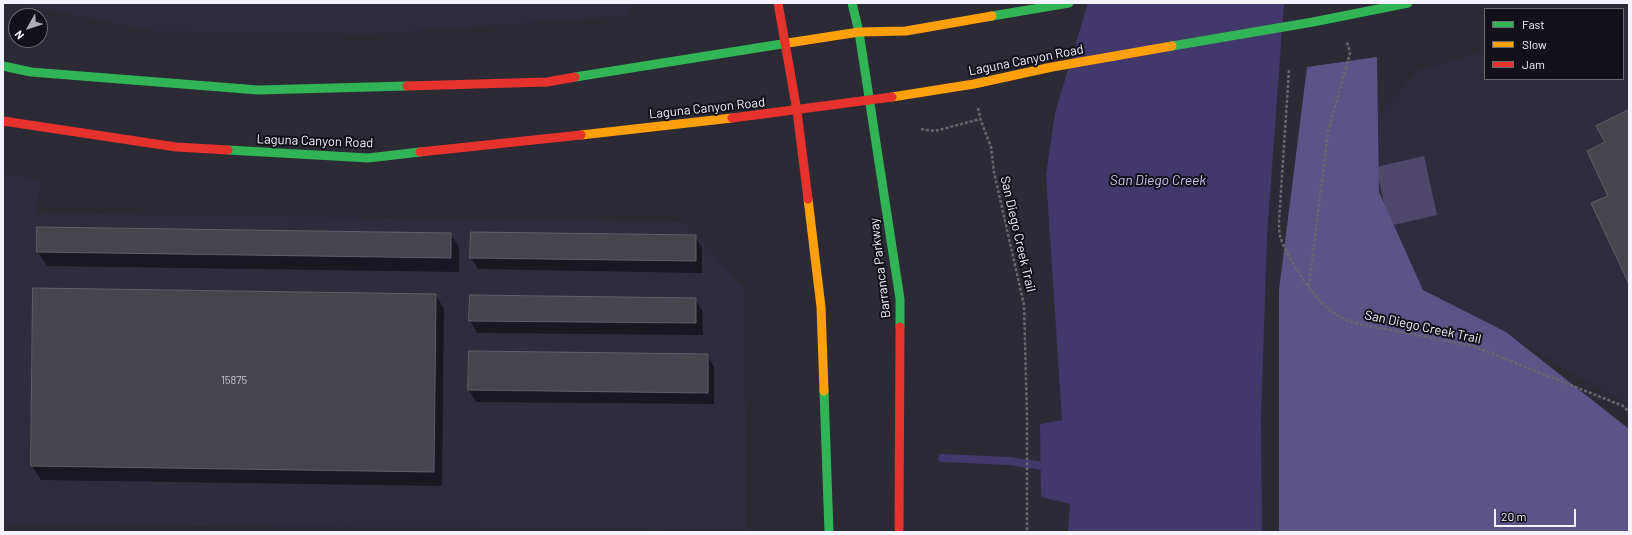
<!DOCTYPE html>
<style>
body{margin:0}
#map{position:relative;width:1632px;height:535px;overflow:hidden;background:#2c2a34;font-family:Barlow,sans-serif}
canvas{display:block}
.frame{position:absolute;inset:0;border:4px solid #f3f2fd;pointer-events:none}
.legend{position:absolute;left:1484px;top:8px;width:140px;height:72px;box-sizing:border-box;background:#121119;border:1px solid #6c6b74;margin:0;padding:5px 7px;list-style:none;font-size:12px;color:#f3f2fd}
.legend li{display:flex;align-items:center;gap:8px;height:20px}
.legend b{width:20px;border:1px solid #6c6b74}
.north{position:absolute;left:8px;top:8px;width:40px;height:40px;box-sizing:border-box;background:#121119;border:1px solid #6c6b74;border-radius:50%;rotate:231deg;font-size:11px;font-weight:700;line-height:16px;text-align:center;color:#f3f2fd}
.north::after{content:'';display:block;margin:auto;width:14px;height:18px;background:#adacb7;clip-path:polygon(50% 0,100% 100%,50% 72%,0 100%)}
.scale{position:absolute;left:1494px;top:509px;width:82px;height:18px;box-sizing:border-box;border:2px solid #f3f2fd;border-top:0;padding-left:5px;font-size:12px;line-height:14px;white-space:nowrap;color:#f3f2fd;-webkit-text-stroke:3px #121119;paint-order:stroke}
</style>
<div id="map">
<canvas width="1632" height="535"></canvas>
<div class="frame"></div>
<ul class="legend">
<li><b style="height:5px;background:#30b455"></b>Fast</li>
<li><b style="height:5px;background:#ff9f0a"></b>Slow</li>
<li><b style="height:5px;background:#e5322d"></b>Jam</li>
</ul>
<div class="north">N</div>
<div class="scale">20 m</div>
</div>
<script>
const context = document.querySelector('canvas').getContext('2d');
context.lineJoin = 'round';
function fillPath(path, color) {
  context.fillStyle = color;
  context.fill(path, 'evenodd');
}
function stroke(path, color, width, dash) {
  context.strokeStyle = color;
  context.lineWidth = width;
  context.lineCap = dash ? 'butt' : 'round';
  context.setLineDash(dash || []);
  context.stroke(path);
}
function label(font, color, halo, rows, align = 'center') {
  context.font = font + ' Barlow,sans-serif';
  context.lineWidth = 4;
  context.setLineDash([]);
  context.textBaseline = 'middle';
  context.strokeStyle = halo;
  context.fillStyle = color;
  for (const [text, x, y, turn = 0] of rows) {
    context.save();
    context.translate(x, y);
    context.rotate((+turn || 0) * Math.PI / 180);
    context.textAlign = isNaN(turn) ? turn : align;
    if (halo) context.strokeText(text, 0, 0);
    context.fillText(text, 0, 0);
    context.restore();
  }
}
fillPath(new Path2D(`
 M13,3h623l-10,13 -253,18 -221,-3z
 M1629,12v393l-62,-34 -61,-39 -83,-42 -44,-98 -1,-77 41,-45 66,-19v28h138v-66z
 M3,173l39,7 -7,33 649,9 61,66 1,241 -743,-4z`), '#2f2c40');
fillPath(new Path2D(`
 M1424,156l13,59 -48,11 -13,-59z`), '#4f486a');
fillPath(new Path2D(`
 M1377,57l2,135 44,98 83,42 123,97v103h-350v-242l28,-223z`), '#5c5387');
fillPath(new Path2D(`
 M1088,3h196l-17,233 -6,181 1,115h-194l2,-28 -29,-7 -1,-73 22,-4 -16,-245 9,-62z`), '#43386c');
fillPath(new Path2D(`
 M451,234l8,14v24l-412,-6 -9,-14z
 M695,236l7,12v25l-224,-4 -7,-12z
 M436,295l8,14 -2,177 -401,-6 -9,-14z
 M696,299l6,12 1,24 -226,-2 -7,-12z
 M707,355l7,12v37l-238,-2 -7,-12z`), '#0007');
stroke(new Path2D(`
 M942,458l67,3 41,6`), '#43386c', 8);
const building = new Path2D(`
 M1629,110v174l-38,-81 17,-7 -21,-45 18,-9 -9,-16z
 M37,227l414,6v25l-414,-6z
 M471,232l225,3v26l-226,-3z
 M33,288l403,6 -2,178 -403,-6z
 M470,295l226,3v25l-227,-2z
 M469,351l239,3v39l-240,-3z`);
fillPath(building, '#46444c');
stroke(building, '#605e67', 1);
stroke(new Path2D(`
 M1289,70l-10,151c0,5 0,10 1,15 5,18 32,60 47,72 8,7 17,11 27,15l119,23 150,60 6,6
 M978,108l3,13 10,26 3,25 30,133 3,111v116
 M921,129l14,2 45,-12
 M1309,286l19,-154 22,-79 -3,-11`), '#68676e', 2.5, [3, 2]);
stroke(new Path2D(`
 M852,3l7,29 41,267v28
 M992,16l77,-13
 M1172,46l141,-24 95,-19
 M3,66l28,6 227,18 149,-4
 M575,77l213,-34
 M228,150l140,8 52,-6
 M824,391l5,141`), '#30b455', 9);
stroke(new Path2D(`
 M788,43l71,-11 47,-1 86,-15
 M892,97l82,-13 78,-17 120,-21
 M581,135l151,-17
 M808,199l13,108 3,84`), '#ff9f0a', 9);
stroke(new Path2D(`
 M778,3l19,108 11,88
 M407,86l140,-4 28,-5
 M732,118l160,-21
 M3,121l173,26 52,3
 M420,152l161,-17
 M899,532l1,-205`), '#e5322d', 9);
label('11px', '#c8c6d1', null, [
 ["15875",234,380]
]);
label('13px', '#f3f2fd', '#121119', [
 ["Laguna Canyon Road",1026,60,-11],
 ["Laguna Canyon Road",707,108,-6],
 ["Laguna Canyon Road",315,141,2],
 ["San Diego Creek Trail",1018,234,77],
 ["Barranca Parkway",880,268,-97],
 ["San Diego Creek Trail",1423,327,12]
]);
label('italic 14px', '#ccc5fa', '#121119', [
 ["San Diego Creek",1158,180]
]);
</script>
